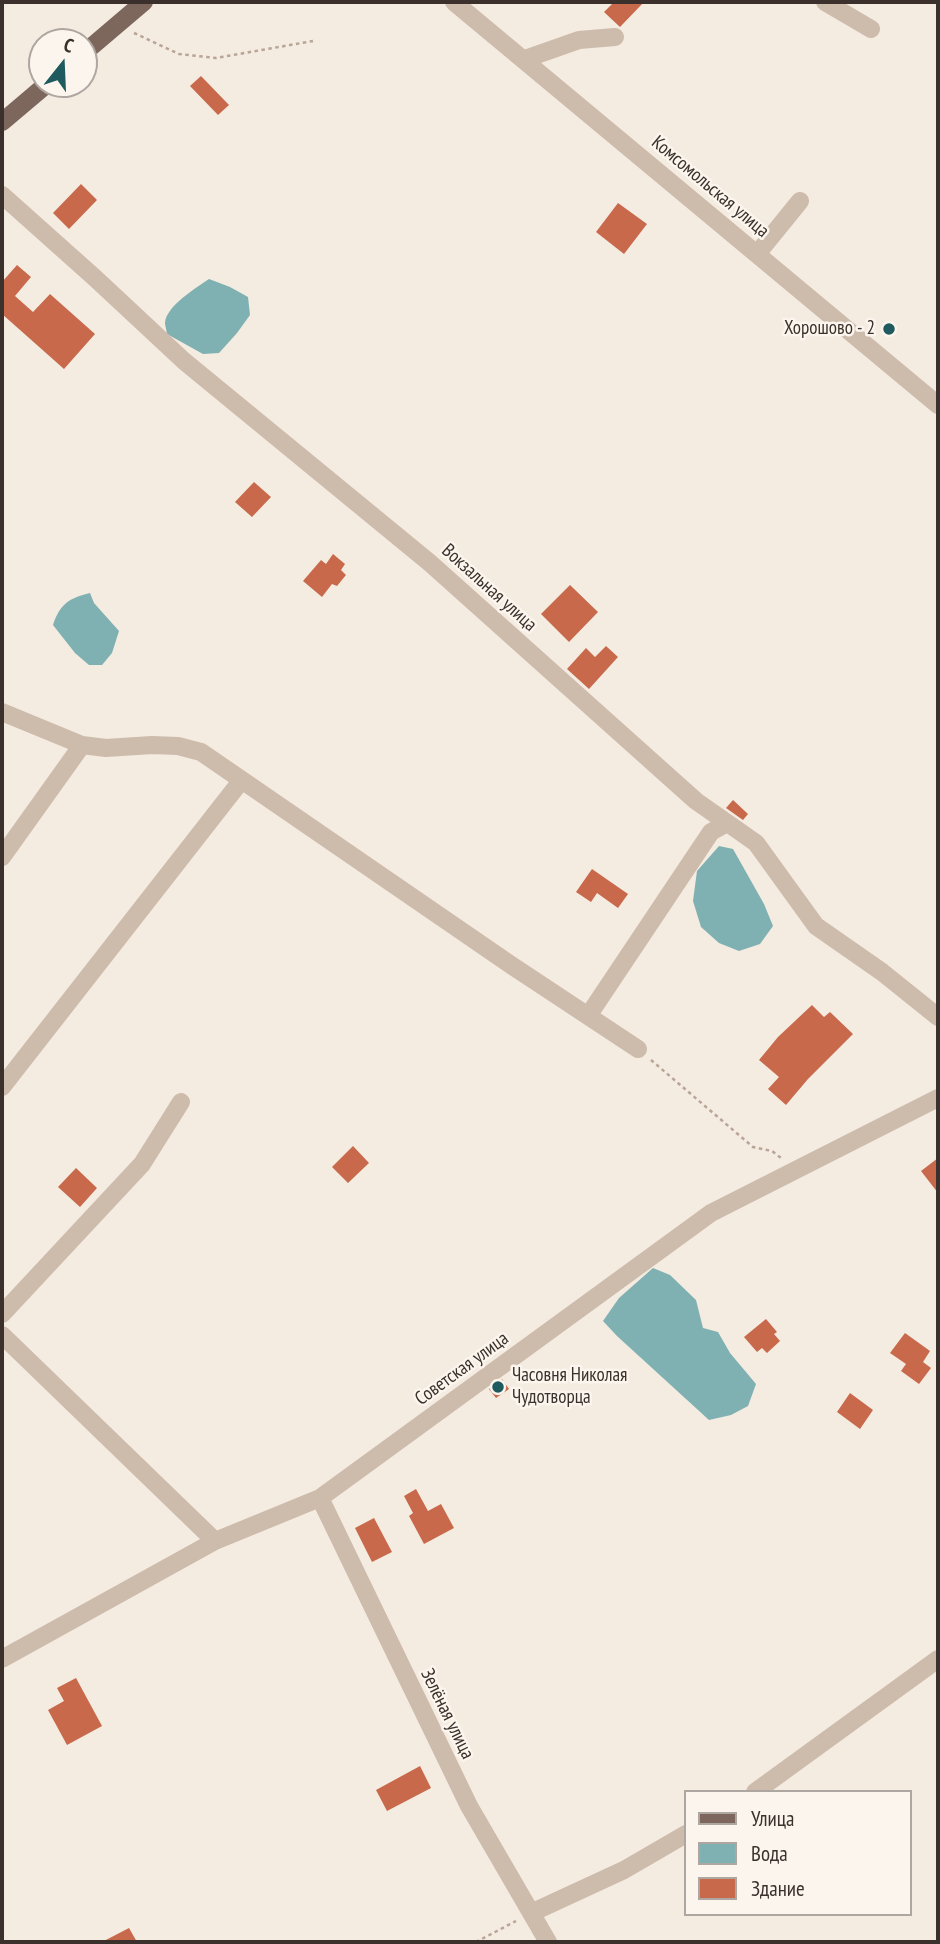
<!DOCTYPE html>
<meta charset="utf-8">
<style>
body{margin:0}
#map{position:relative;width:940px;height:1944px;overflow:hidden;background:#f4ebe1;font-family:"PT Sans Narrow",sans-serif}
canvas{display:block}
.frame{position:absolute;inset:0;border:4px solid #3b302b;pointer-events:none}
.legend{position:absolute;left:684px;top:1790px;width:228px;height:126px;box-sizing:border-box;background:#fbf5ee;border:2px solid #aea6a0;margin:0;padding:9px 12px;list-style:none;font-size:21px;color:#3b302b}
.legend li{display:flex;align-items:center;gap:14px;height:35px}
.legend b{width:35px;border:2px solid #aea6a0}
.north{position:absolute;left:28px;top:28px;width:70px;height:70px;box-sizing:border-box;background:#fbf5ee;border:2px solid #aea6a0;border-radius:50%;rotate:18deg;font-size:19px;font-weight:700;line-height:28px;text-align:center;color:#3b302b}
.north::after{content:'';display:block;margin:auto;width:24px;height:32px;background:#1f5a5e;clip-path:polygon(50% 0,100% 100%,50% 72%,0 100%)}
</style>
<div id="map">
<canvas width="940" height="1944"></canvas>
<div class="frame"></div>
<ul class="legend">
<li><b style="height:9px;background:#7d675c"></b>Улица</li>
<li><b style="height:19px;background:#7fb0b2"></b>Вода</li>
<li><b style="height:19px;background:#c8694b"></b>Здание</li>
</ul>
<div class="north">С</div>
</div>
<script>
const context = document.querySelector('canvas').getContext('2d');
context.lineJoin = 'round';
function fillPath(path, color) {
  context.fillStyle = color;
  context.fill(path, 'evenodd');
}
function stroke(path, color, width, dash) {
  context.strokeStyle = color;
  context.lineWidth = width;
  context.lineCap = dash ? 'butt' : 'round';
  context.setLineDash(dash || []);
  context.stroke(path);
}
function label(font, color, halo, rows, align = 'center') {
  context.font = font + ' "PT Sans Narrow",sans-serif';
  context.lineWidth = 5;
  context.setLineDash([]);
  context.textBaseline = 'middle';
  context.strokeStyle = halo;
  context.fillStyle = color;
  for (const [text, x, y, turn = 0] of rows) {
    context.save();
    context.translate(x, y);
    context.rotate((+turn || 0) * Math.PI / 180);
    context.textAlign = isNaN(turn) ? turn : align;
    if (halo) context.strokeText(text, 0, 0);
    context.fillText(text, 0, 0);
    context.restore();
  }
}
fillPath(new Path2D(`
 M209,279l21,8 18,10 2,18 -13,18 -18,20 -16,1 -36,-20c0,-2 -2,-9 -2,-11 1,-17 31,-35 44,-44z
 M90,593l4,10 25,28 -7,22 -10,12h-13l-14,-12 -22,-28c7,-21 16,-27 37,-32z
 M719,846l14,3 31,55 9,22 -13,18 -21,7 -20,-8 -18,-16 -8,-26 4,-30z
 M653,1268l17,7 26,25 7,28 15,4 12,21 26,31 -8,22 -17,9 -22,5 -92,-84 -14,-15 16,-23z`), '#7fb0b2');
fillPath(new Path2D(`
 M614,2h30l-24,25 -16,-15z
 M201,76l28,29 -11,10 -28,-29z
 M81,184l16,16 -28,29 -16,-16z
 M618,203l29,21 -23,30 -28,-22z
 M17,265l14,12 -16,19 18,16 17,-18 45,40 -31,35 -62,-55v-32z
 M254,482l17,15 -19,20 -17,-15z
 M333,554l12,10 -4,6 5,5 -9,11 -5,-2 -10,13 -19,-16 18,-21 5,4z
 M570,585l28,27 -29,30 -28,-28z
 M606,646l12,11 -29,32 -22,-20 19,-21 9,9z
 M733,800l15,14 -5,6 -17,-12z
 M592,869l36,25 -10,14 -21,-15 -6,9 -15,-10z
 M812,1005l12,12 6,-5 23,22 -45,45 -22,26 -18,-16 11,-12 -20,-17 19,-23z
 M353,1146l16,17 -21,20 -16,-16z
 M938,1158v35l-17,-22z
 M76,1168l21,20 -17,19 -22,-20z
 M766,1319l11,13 -3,2 6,7 -13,12 -5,-5 -5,4 -13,-15z
 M905,1333l25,18 -7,11 8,6 -12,16 -18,-13 5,-7 -16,-11z
 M502,1379l7,10 -13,9 -7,-9z
 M850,1393l23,17 -13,19 -23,-17z
 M416,1489l12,22 13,-7 13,24 -30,16 -15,-28 4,-3 -9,-17z
 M374,1518l18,34 -20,10 -17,-34z
 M76,1678l26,48 -35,19 -19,-35 16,-9 -7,-13z
 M420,1766l11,22 -44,23 -11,-21z
 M129,1928l8,14h-35z`), '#c8694b');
stroke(new Path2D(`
 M134,33l45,21 37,4 97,-17
 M651,1060l102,87 19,4 9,7
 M476,1942l40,-21`), '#b9a596', 2.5, [3.5, 3.5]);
stroke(new Path2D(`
 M454,2l484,403
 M825,2l46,27
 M525,59l54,-19 36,-3
 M2,195l93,83 89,83 246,202 266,238 60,42 60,83 66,46 56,45
 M757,254l43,-53
 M2,712l80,33 24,3 46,-3 26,1 23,6 310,213 127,84
 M2,857l80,-112
 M588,1016l123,-184 16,-9
 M2,1087l239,-306
 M2,1314l140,-150 39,-62
 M2,1335l213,206
 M320,1498l149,308 79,136
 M2,1659l213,-118 105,-43 391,-285 227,-115
 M755,1792l183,-133
 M531,1913l93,-43 62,-36`), '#cdbbac', 18);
stroke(new Path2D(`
 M84,53l60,-51
 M2,122l45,-38`), '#7d675c', 18);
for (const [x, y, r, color] of [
 [889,329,7,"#1f5a5e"],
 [498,1387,7,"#1f5a5e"]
]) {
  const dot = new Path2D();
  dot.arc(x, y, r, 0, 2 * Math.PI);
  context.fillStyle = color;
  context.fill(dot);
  stroke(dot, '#fbf5ee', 2.5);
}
label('19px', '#3b302b', '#fbf5ee', [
 ["Комсомольская улица",710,187,40],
 ["Вокзальная улица",489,588,42],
 ["Советская улица",462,1369,-36],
 ["Зелёная улица",447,1714,64]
]);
label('19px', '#3b302b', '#fbf5ee', [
 ["Хорошово - 2",875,329],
 ["Часовня Николая",512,1376,"left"],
 ["Чудотворца",512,1398,"left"]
], 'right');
</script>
